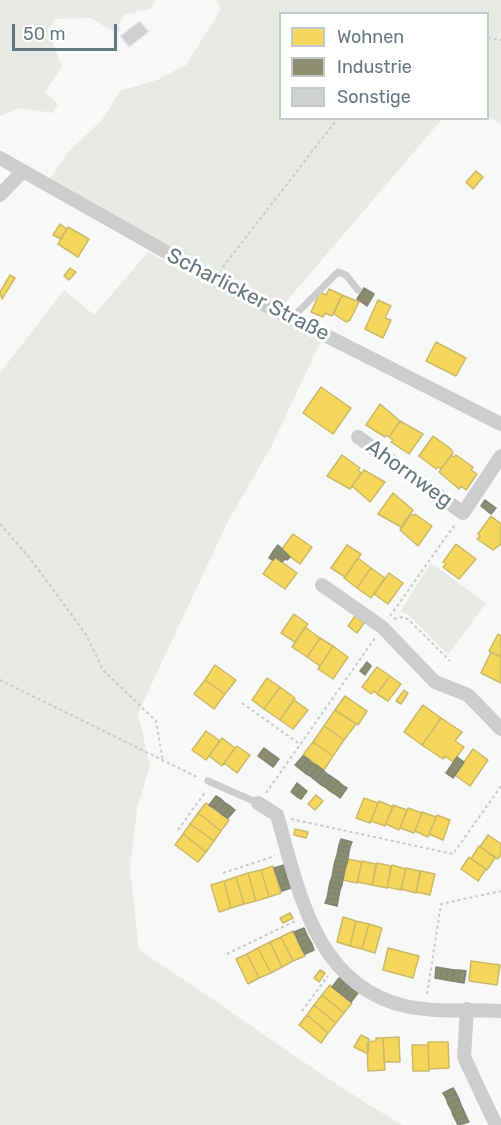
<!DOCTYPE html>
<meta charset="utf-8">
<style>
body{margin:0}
#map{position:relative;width:501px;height:1125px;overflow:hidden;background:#f8f8f8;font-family:Rubik,sans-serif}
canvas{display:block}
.legend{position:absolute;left:279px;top:12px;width:210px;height:108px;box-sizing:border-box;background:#fff;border:2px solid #c1c9cd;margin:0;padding:8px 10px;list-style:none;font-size:18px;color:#657982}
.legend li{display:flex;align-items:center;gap:12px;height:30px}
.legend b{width:30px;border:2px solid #c1c9cd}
.scale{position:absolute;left:12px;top:24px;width:105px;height:27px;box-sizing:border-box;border:3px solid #657982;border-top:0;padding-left:8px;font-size:18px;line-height:21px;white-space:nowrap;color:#657982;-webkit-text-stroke:4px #fff;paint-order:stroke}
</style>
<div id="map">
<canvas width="501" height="1125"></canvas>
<ul class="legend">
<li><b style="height:16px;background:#f6d55c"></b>Wohnen</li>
<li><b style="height:16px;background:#8c8c6e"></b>Industrie</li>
<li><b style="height:16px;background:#ced0d1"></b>Sonstige</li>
</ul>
<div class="scale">50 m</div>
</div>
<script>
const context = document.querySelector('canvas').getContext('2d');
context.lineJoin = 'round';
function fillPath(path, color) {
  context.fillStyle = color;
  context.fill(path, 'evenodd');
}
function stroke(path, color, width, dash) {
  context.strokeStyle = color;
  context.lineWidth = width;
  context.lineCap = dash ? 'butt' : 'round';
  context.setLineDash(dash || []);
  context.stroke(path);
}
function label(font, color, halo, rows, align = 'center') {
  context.font = font + ' Rubik,sans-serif';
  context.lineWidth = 6;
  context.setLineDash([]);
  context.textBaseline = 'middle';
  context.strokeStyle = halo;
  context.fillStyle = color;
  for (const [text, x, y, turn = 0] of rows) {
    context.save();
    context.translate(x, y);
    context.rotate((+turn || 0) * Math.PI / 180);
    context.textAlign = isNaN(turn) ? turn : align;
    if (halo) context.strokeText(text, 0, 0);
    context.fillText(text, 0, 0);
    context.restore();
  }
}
fillPath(new Path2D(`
 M0,0h155l-4,9 -25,5 -7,9 1,9 -12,-3 -16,-11 -37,1 -7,12 14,36 -17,25 13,12 -5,9 -33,-5 -20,8z
 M216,0h285v125l-13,-9v-102h-208v104l162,1 -168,197 47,25 -50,106 -42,72 -91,194 12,53 -13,43 -7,59 9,82c89,57 172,121 263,175h-402v-752l64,-83 30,25 54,-63 52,28 8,-10 -160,-89 21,-30 33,-31 18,-29 37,-11 29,-15 35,-56z
 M431,563l55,40 -38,52 -40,-41 -8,-2z`), '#e8eae5');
const homes = new Path2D(`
 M476,171l7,6 -10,12 -7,-7z
 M60,224l7,5 -6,10 -8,-4z
 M68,227l21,12 -11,18 -20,-13z
 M70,268l6,4 -7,8 -5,-4z
 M10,275l5,3 -13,21 -2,-7z
 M329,289l13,6 -10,21 -7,-3 -2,4 -12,-5 9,-20 6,3z
 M342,295l17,7 -9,18 -4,2 -12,-8z
 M378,300l13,6 -6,12 6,2 -8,18 -18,-9z
 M436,342l30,16 -10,18 -30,-15z
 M321,387l30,21 -18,26 -30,-21z
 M380,404l20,17 -11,16 -3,-2 -1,2 -19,-12z
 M400,421l23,13 -14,20 -18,-12 2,-2 -4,-3z
 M433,436l18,13 2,4 -12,16 -3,-2 -2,2 -17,-13z
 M342,455l18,13 -2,2 3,3 -11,16 -23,-13z
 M451,455l3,2 2,-2 17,12 -2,3 6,4 -11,16 -5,-4 -2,3 -20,-17z
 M364,470l21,12 -15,20 -18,-16z
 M393,493l20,17 -12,17 -23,-13z
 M411,514l3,2 1,-2 17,12 -14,20 -18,-16z
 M491,516l10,8v20l-8,6 -16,-11 3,-3 -2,-2z
 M293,534l19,13 -12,17 -19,-14z
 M456,544l20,15 -17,20 -16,-12 3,-3 -3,-2z
 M347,545l14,9 -16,23 -14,-9z
 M275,557l22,16 -12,16 -22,-15z
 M358,558l13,10 -14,20 -13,-10z
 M371,568l14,10 -14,20 -14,-10z
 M389,573l14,10 -15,21 -14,-10z
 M294,614l14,10 -13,18 -14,-9z
 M355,616l9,7 -7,10 -9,-7z
 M305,627l15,11 -13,19 -15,-10z
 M498,634l3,2v21l-12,-6z
 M320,638l13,8 -13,20 -13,-9z
 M333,646l15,11 -15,22 -15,-10z
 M491,652l10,5v26l-20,-10z
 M215,665l21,15 -11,14 -20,-14z
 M377,667l13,9 -13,18 -3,-3 -3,3 -9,-7z
 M390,676l11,8 -13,17 -11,-7z
 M267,678l13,9 -16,22 -12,-9z
 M205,680l20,14 -11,15 -20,-15z
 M280,687l15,11 -15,22 -16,-11z
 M404,690l4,3 -7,11 -5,-3z
 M345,696l22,15 -9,14 -23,-15z
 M294,700l14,10 -15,19 -13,-9z
 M423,705l18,13 -19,27 -18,-13z
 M335,710l21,14 -12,16 -20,-14z
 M441,718l21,14 -7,9 9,6 -11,15 -8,-6 -2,3 -21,-14z
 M324,726l20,14 -11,16 -20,-14z
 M206,731l14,10 -14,19 -14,-10z
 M222,738l13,10 -13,18 -13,-10z
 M313,742l20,14 -9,14 -21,-15z
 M237,746l13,9 -13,18 -13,-10z
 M473,749l15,11 -18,26 -15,-11z
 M316,795l7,6 -8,9 -7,-6z
 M364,798l14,5 -8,20 -14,-5z
 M379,801l14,6 -8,19 -14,-5z
 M206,803l23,17 -8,11 -23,-18z
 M393,805l14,5 -8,20 -13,-6z
 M408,808l14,5 -8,20 -14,-5z
 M422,812l14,5 -8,20 -13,-6z
 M198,813l23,18 -7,10 -24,-17z
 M437,815l13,5 -7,20 -14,-6z
 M190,824l24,17 -8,11 -23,-18z
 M295,829l13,3 -2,6 -12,-3z
 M183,834l23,18 -8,10 -23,-17z
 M488,835l13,9v10l-3,5 -18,-12z
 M479,846l16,12 -8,12 -16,-11z
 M469,857l17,12 -8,12 -17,-12z
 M348,859l14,3 -5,21 -14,-3z
 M362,861l14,3 -4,21 -15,-3z
 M377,863l14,3 -4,22 -15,-3z
 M392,865l14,4 -5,21 -14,-3z
 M273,866l8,27 -12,4 -8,-27z
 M406,868l14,3 -4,22 -15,-4z
 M261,870l8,27 -13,4 -8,-28z
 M421,871l14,3 -5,21 -14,-3z
 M248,873l8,28 -12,3 -8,-27z
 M236,877l8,27 -13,4 -7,-27z
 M224,881l7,27 -12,4 -8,-27z
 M290,913l3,5 -10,5 -3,-5z
 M343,917l13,4 -6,25 -13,-4z
 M356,921l13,3 -7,25 -12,-3z
 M369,924l13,4 -7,25 -13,-4z
 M293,931l12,25 -12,5 -12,-24z
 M281,937l12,24 -11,6 -12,-25z
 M270,942l12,25 -11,6 -13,-25z
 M258,948l13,25 -12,5 -12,-24z
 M388,948l31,8 -6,22 -30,-8z
 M247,954l12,24 -11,6 -12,-25z
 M471,961l29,4 -3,20 -28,-4z
 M320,970l5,3 -6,9 -5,-4z
 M330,985l22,18 -8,10 -22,-18z
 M322,995l22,18 -8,10 -22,-18z
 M314,1005l22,18 -8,10 -21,-18z
 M307,1015l21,18 -7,10 -22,-18z
 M361,1035l8,4 -1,15 -14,-7z
 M399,1037l1,25h-16l-1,-24z
 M376,1038h7l2,32 -17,1 -1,-29 9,-1z
 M428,1042h20l1,26 -20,1z
 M412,1045h16l1,26h-16z`);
fillPath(homes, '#f6d55c');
stroke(homes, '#cab967', 1.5);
const industry = new Path2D(`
 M364,288l10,6 -7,12 -10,-7z
 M485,500l11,8 -5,6 -10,-8z
 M278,545l12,12 -3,3 -13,-10z
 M274,550l11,9 -3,3 -7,-5 -2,3 -4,-2z
 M367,662l4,4 -6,9 -5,-4z
 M264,748l15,11 -6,8 -15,-11z
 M303,756l5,3 -8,10 -5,-4z
 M457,757l7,5 -11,16 -7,-5z
 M308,759l4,4 -7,10 -5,-4z
 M312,763l6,3 -8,10 -5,-3z
 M318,766l5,4 -8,10 -5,-4z
 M323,770l4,4 -7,10 -5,-4z
 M327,774l5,3 -7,10 -5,-3z
 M332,777l6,4 -8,10 -5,-4z
 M338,781l4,4 -7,9 -5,-3z
 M297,783l5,4 -6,9 -5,-4z
 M342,785l5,3 -7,10 -5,-4z
 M302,787l5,4 -6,8 -5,-3z
 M216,796l5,3 -7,9 -5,-3z
 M221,799l4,4 -6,9 -5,-4z
 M225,803l5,3 -7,9 -4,-3z
 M230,806l5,4 -7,8 -5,-3z
 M341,839l11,3 -2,5 -11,-2z
 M339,845l11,2 -1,5 -11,-2z
 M338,850l11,2 -1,6 -11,-3z
 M337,855l11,3 -1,5 -12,-2z
 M335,861l12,2 -2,5 -11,-2z
 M284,865l2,6 -10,3 -2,-6z
 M334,866l11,2 -1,6 -11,-3z
 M286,871l1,6 -9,2 -2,-5z
 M333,871l11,3 -1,5 -11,-2z
 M287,877l2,5 -9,3 -2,-6z
 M332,877l11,2 -1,6 -12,-3z
 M289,882l2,6 -9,3 -2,-6z
 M330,882l12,3 -2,5 -11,-3z
 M329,887l11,3 -1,5 -11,-2z
 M328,893l11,2 -1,6 -11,-3z
 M327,898l11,3 -1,5 -12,-3z
 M304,928l2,5 -9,5 -3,-6z
 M306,933l3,6 -10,4 -2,-5z
 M309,939l3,5 -10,5 -3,-6z
 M312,944l2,6 -9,4 -3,-5z
 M436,967l6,1 -1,11 -6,-1z
 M442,968l6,1 -2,11 -5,-1z
 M448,969l6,1 -2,11 -6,-1z
 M454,970h6l-2,12 -6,-1z
 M460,970l6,1 -2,12 -6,-1z
 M339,978l5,3 -7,10 -5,-4z
 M344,981l5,4 -8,9 -4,-3z
 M349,985l4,4 -7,9 -5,-4z
 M353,989l5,4 -7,9 -5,-4z
 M453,1088l3,5 -10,5 -3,-5z
 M456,1093l3,6 -11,5 -2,-6z
 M459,1099l2,6 -10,4 -3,-5z
 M461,1105l3,6 -11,4 -2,-6z
 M464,1111l2,5 -10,5 -3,-6z
 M466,1116l3,6 -11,3 -2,-4z`);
fillPath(industry, '#8c8c6e');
stroke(industry, '#808674', 1.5);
const building = new Path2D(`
 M140,21l9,11 -20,15 -9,-11z`);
fillPath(building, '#ced0d1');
stroke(building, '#e8e8e8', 1.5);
stroke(new Path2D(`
 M488,38l13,2
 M223,267l115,-149
 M0,524l29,33 56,76 18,37 53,51 7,41
 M390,616l66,-93
 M394,619l9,-2 6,3 41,41
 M0,680l199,98
 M242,703l59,42
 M266,793l109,-155
 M291,819l162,35 48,-68
 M178,830l28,-39
 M223,873l52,-17
 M227,954l68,-33
 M427,994l14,-90 60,-13
 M302,1011l26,-35`), '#c9cacb', 2, [3, 3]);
stroke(new Path2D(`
 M292,318l46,-46 8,3 12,15
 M208,781l50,22`), '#cbcdce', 7);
stroke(new Path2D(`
 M0,158l214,121 287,145
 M0,195l22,-23
 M358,437l105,76 38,-57
 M322,585l60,42 53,55 33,13 33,34
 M258,803l19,12c22,76 38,170 128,191 31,7 65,3 96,5
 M467,1009l-3,48 32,68`), '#cbcdce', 14);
label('21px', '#657982', '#fff', [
 ["Scharlicker Straße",248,295,27],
 ["Ahornweg",409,474,36]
]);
</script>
